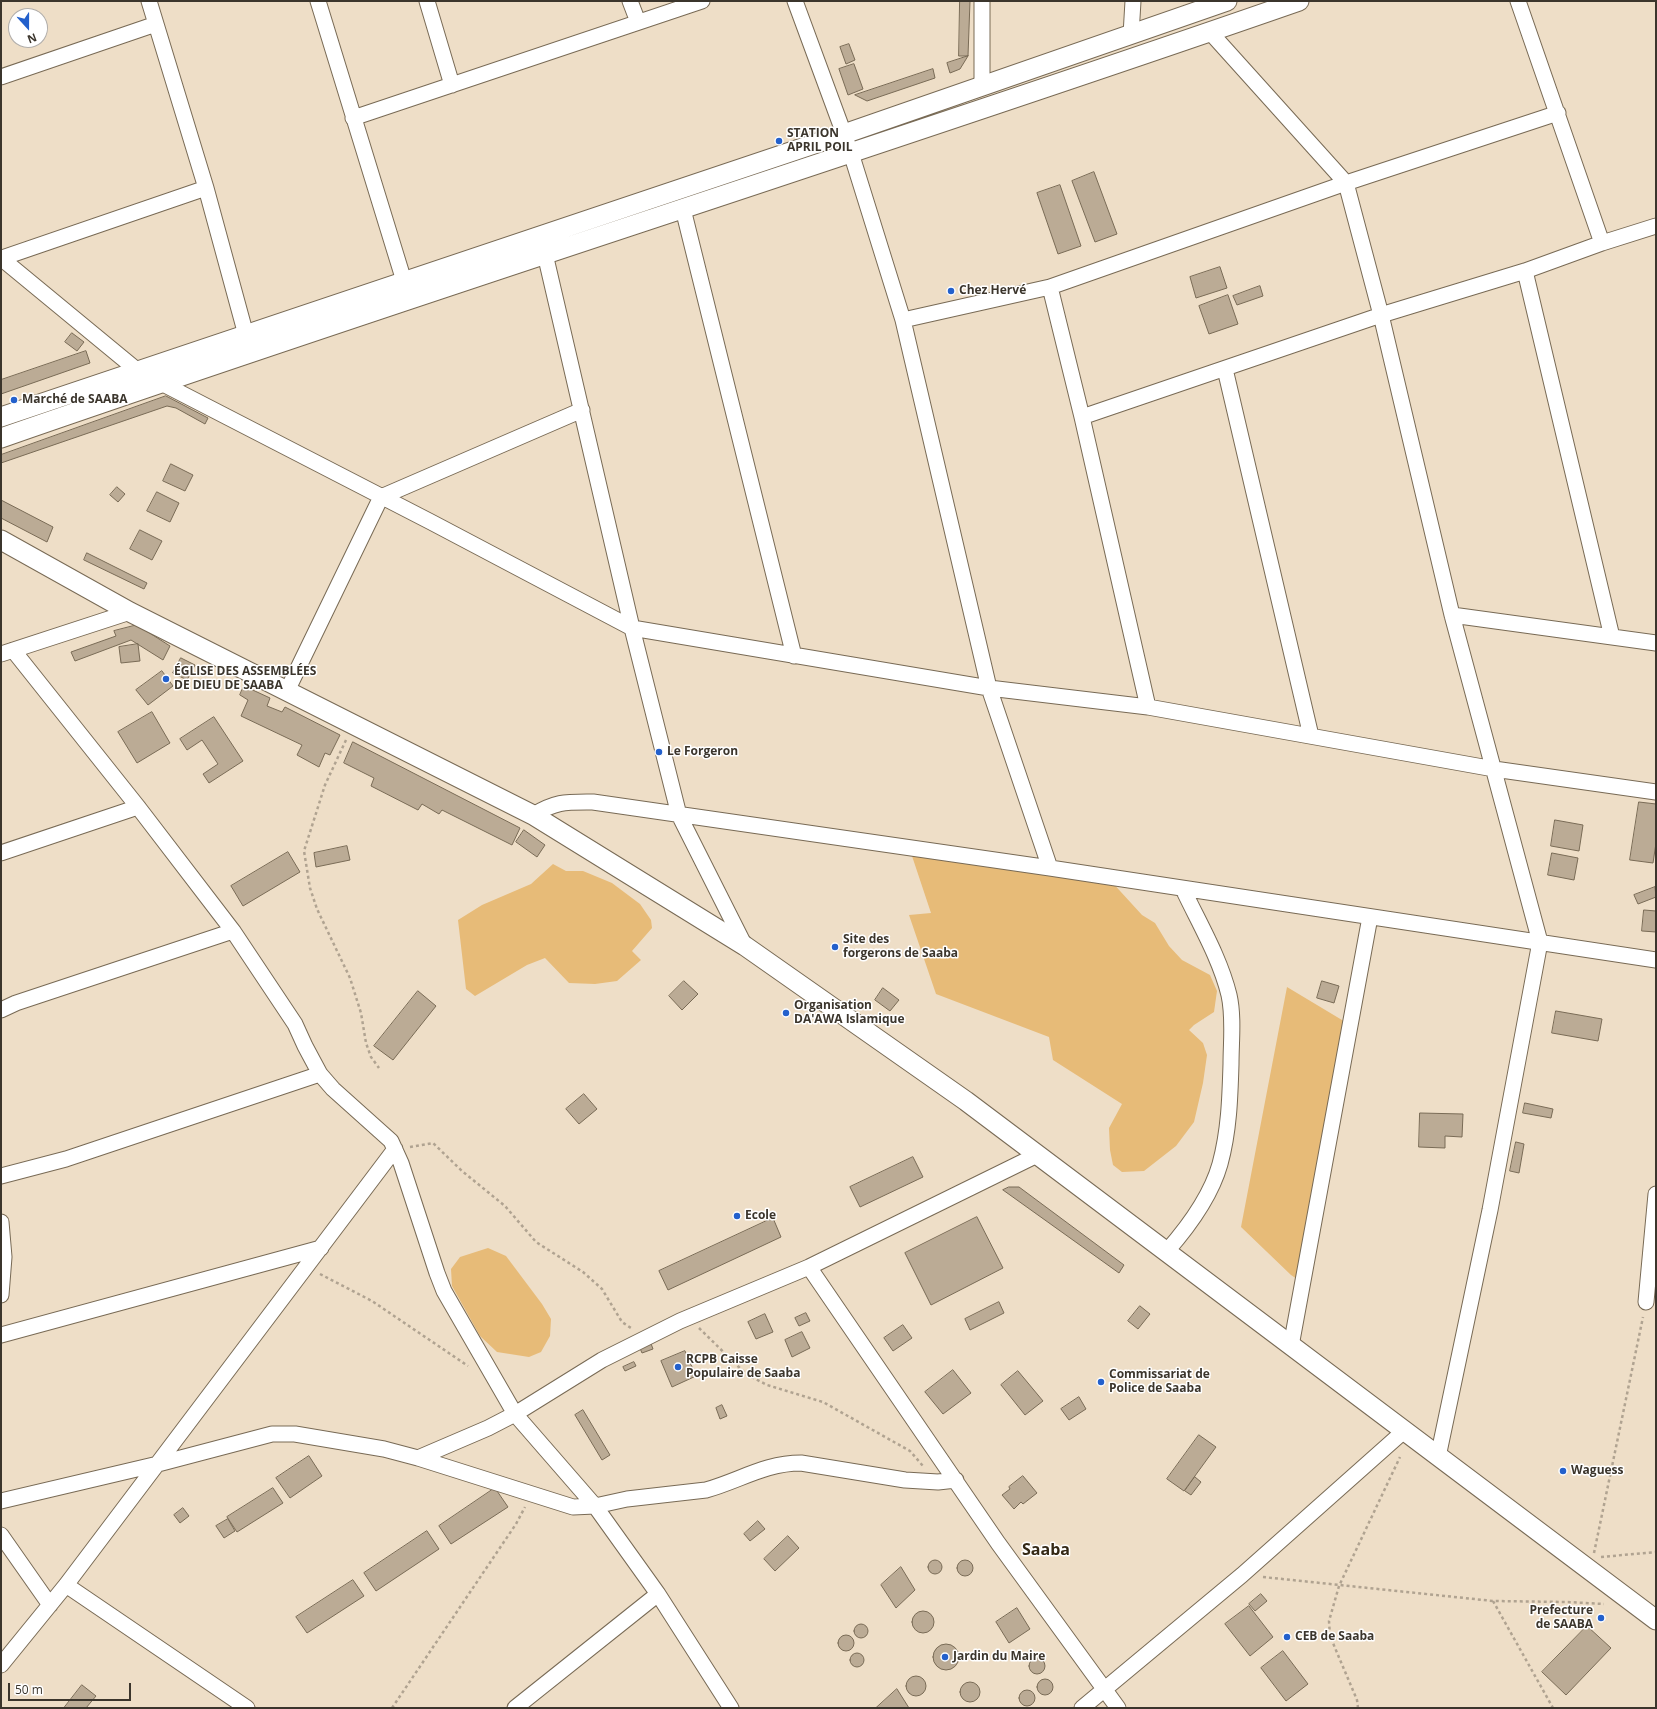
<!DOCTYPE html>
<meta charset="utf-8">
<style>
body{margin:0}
#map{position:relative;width:1657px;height:1709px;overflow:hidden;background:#eedec7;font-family:"Open Sans",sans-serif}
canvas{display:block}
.frame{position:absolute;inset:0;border:2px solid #3b352c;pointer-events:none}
.north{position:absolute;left:8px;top:8px;width:40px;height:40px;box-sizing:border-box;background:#fff;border:1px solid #b1aeab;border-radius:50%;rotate:159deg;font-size:11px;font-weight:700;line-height:16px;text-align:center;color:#3b352c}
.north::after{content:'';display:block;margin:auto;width:14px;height:18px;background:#2360cc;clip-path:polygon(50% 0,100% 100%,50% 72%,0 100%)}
.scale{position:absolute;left:8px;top:1683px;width:123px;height:18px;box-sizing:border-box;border:2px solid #3b352c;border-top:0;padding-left:5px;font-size:12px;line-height:14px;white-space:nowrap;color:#3b352c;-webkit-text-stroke:3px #fff;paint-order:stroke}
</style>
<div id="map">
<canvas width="1657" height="1709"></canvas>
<div class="frame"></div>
<div class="north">N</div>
<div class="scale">50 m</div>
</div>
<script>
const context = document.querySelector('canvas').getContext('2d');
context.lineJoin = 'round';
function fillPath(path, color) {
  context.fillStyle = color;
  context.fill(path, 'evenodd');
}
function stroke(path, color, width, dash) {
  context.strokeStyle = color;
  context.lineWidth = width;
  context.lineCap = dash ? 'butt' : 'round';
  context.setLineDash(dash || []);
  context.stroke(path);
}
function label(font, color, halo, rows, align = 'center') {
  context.font = font + ' "Open Sans",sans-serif';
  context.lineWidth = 3;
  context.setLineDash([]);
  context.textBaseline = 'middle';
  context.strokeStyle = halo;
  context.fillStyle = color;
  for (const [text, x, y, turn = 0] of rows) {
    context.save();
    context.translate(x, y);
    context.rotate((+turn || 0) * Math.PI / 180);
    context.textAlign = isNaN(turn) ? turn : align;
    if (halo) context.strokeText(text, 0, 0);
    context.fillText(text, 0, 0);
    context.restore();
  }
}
fillPath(new Path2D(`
 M910,850l200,30 32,35 13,8 14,23 13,14 28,15 7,16 -3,21 -20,13 -5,5 14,13 4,12 -4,28 -9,39 -18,24 -32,25 -22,1 -9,-7 -3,-15 -1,-22 13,-24 -69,-44 -4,-23 -113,-43 -27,-79 22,-2z
 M553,864l13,7h17l29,12 28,21 11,16 1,8 -20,23 9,9 -24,21 -22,3 -26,-1 -24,-25 -18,7 -52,31 -9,-7 -8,-69 24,-15 49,-21z
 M1287,987l60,36 -50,256 -6,-4 -50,-48z
 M488,1248l18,8 36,48 9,15 -1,17 -9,16 -12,5 -32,-5 -17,-16 -28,-50 -1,-17 9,-12z`), '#e7bb78');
const building = new Path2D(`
 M960,1h10l-2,55h-9z
 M849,44l6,16 -9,4 -6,-17z
 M968,56l-8,13 -10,4 -3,-10z
 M854,64l9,25 -15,6 -9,-26z
 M933,69l2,9 -68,23 -12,-6z
 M1094,172l23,62 -22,8 -23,-61z
 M1060,185l21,61 -23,8 -21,-61z
 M1220,267l7,21 -31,10 -6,-21z
 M1260,286l3,10 -26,9 -4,-9z
 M1228,295l10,29 -29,10 -10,-28z
 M72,333l12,9 -7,9 -12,-9z
 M86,351l4,12 -89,31v-14z
 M166,396l42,22 -3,6 -29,-16 -9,-2 -166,57v-8z
 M171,464l22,11 -8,16 -22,-10z
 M117,487l8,7 -7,8 -8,-7z
 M157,492l22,11 -9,19 -23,-11z
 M1,500l52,27 -6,15 -46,-24z
 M140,530l22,11 -10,19 -22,-11z
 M87,553l60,30 -3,6 -60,-29z
 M137,625l33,21 -7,14 -32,-20 -56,21 -4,-9 45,-16 -2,-5z
 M138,644l2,17 -19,2 -2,-16z
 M181,658l14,7 -8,15 -14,-7z
 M162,671l11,15 -25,19 -12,-15z
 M244,686l26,12 -3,8 15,6 3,-5 55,28 -10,20 -5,-2 -6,14 -22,-12 5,-10 -61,-29 7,-16 -8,-5z
 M152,712l18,31 -33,20 -19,-31z
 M214,717l29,44 -34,22 -6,-9 15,-10 -16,-24 -15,10 -7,-11z
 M353,742l167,86 -8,17 -70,-35 -3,4 -17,-10 -4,6 -47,-24 3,-8 -30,-15z
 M1639,802l17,2v39l-3,20 -23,-3z
 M1555,820l28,5 -4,26 -28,-5z
 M524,830l21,15 -8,12 -21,-15z
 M347,846l3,14 -34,7 -2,-14z
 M288,852l12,20 -57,34 -12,-20z
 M1552,853l26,5 -4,22 -26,-5z
 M1655,887l1,10 -18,7 -4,-9z
 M1644,910l12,1v21l-14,-1z
 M684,981l14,13 -16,16 -13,-14z
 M1322,981l17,5 -5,17 -17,-5z
 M883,988l16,12 -9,11 -15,-11z
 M418,991l18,15 -43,54 -19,-14z
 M1556,1011l46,8 -4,22 -46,-8z
 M584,1094l13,15 -18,15 -13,-15z
 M1525,1103l28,6 -2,9 -28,-5z
 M1420,1113l43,1 -1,23 -17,-1v12l-26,-1z
 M1516,1142l8,2 -5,29 -9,-2z
 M913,1157l10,20 -63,30 -10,-20z
 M1009,1187h10l105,78 -5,8 -116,-83z
 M977,1217l26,51 -72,37 -26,-52z
 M773,1218l8,19 -113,53 -9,-19z
 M999,1302l5,11 -34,17 -5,-11z
 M1140,1306l10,8 -12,15 -10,-8z
 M806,1313l4,8 -11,5 -4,-8z
 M765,1314l8,18 -17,7 -8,-17z
 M903,1325l9,13 -19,13 -9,-13z
 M802,1332l8,16 -18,9 -7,-17z
 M650,1341l3,8 -11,4 -3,-7z
 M685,1351l11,25 -24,11 -11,-26z
 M634,1362l2,4 -11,5 -2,-4z
 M953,1370l18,23 -28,21 -18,-22z
 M1018,1371l25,30 -18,14 -24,-30z
 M1079,1397l7,12 -17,11 -8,-11z
 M722,1405l5,11 -7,3 -4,-11z
 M583,1410l27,45 -8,5 -27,-45z
 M1199,1435l17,12 -32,44 -17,-12z
 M309,1456l13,20 -32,22 -14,-20z
 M1023,1476l14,17 -14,11 -2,-2 -7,7 -12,-14 8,-6 -1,-2z
 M1195,1477l6,5 -10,13 -6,-4z
 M273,1488l10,15 -46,29 -10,-15z
 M495,1488l13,19 -57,37 -12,-18z
 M183,1508l6,8 -9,7 -6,-8z
 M228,1519l7,12 -11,7 -8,-12z
 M758,1521l7,8 -15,12 -6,-7z
 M427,1531l12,18 -63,42 -12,-18z
 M788,1536l11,12 -24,23 -11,-12z
 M928 1567a7 7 0 1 1 14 0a7 7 0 1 1-14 0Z
 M957 1568a8 8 0 1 1 16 0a8 8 0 1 1-16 0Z
 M901,1567l14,23 -19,18 -15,-23z
 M353,1580l11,16 -57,37 -11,-16z
 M1261,1594l6,7 -12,10 -6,-7z
 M1249,1606l24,31 -23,19 -25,-32z
 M1017,1608l13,21 -21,14 -13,-21z
 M912 1622a11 11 0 1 1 22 0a11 11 0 1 1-22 0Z
 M854 1631a7 7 0 1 1 14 0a7 7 0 1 1-14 0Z
 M1587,1626l24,22 -45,47 -24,-23z
 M838 1643a8 8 0 1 1 16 0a8 8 0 1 1-16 0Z
 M933 1657a13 13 0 1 1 26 0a13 13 0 1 1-26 0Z
 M1283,1651l25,33 -22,17 -25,-33z
 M850 1660a7 7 0 1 1 14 0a7 7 0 1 1-14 0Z
 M1029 1666a8 8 0 1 1 16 0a8 8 0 1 1-16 0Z
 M906 1686a10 10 0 1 1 20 0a10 10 0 1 1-20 0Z
 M1037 1687a8 8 0 1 1 16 0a8 8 0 1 1-16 0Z
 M960 1692a10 10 0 1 1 20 0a10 10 0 1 1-20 0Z
 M82,1685l14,11 -10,12h-22z
 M897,1689l12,19h-33z
 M1019 1698a8 8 0 1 1 16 0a8 8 0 1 1-16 0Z`);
fillPath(building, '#bbab95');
stroke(building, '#796b56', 1);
const minor = new Path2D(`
 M149,1l57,187 43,158
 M318,1l86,280
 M427,1l25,84
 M630,1l8,21
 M795,1l56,152 52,167 86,368 61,180
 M1518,1l84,242
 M1210,32l136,151 35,132 71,300 88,327 -50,268 -52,247
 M1131,35l2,-34
 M1,77l155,-53
 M982,86v-85
 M353,118l349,-117
 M683,209l111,447
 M545,254l87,374 47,187 66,131
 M1,258l137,113 293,151 201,106 357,60 159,19 346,62 162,23
 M2,258l204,-70
 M1525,271l87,366
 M1050,287l32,130 66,290
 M903,320l147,-33 296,-104 212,-70
 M1225,369l86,367
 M1082,417l299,-102 144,-44 77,-28 54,-17
 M1452,615l204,28
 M13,650l125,157 95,124 62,93 10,22 15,28 13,15 58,52 10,22 36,110 7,18 71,123 80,92 63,88 73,114
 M1,654l129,-42
 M287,691l94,-194 201,-87
 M533,815c24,-14 32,-13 60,-13l457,66 606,92
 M1,853l137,-46
 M1,1010l15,-7 217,-72
 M1,1176l65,-17 254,-85
 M1,1222l3,35 -3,38
 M1167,1251c22,-25 44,-55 53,-87 9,-33 10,-66 11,-100 0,-22 3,-47 -2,-69 -9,-37 -30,-72 -46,-106
 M809,1267l189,276 120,165
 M1646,1302l10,-108
 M1,1335l320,-87
 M1291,1346l79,-429
 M418,1458l155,49 22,-1 32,-7 79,-9c33,-9 59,-27 95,-27l104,17 33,2 18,-2
 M1,1501l157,-37 114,-30h23l89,15 34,9 70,-30 27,-14 87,-54 78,-39 129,-54 228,-112
 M1,1535l49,70
 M66,1585l181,123
 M1,1665l65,-80 329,-436
 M515,1708l143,-114
 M1082,1708l160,-133 162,-144`);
const tertiary = new Path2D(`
 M1,417l843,-283 383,-133
 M1,438c431,-150 867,-287 1298,-437
 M1,540l129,72 403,203 212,131 221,155 690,519`);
stroke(minor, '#786a55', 17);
stroke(tertiary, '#786a55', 21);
stroke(new Path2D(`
 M346,740l-21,45 -21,66 6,37 7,21 33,69 11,35 5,30 5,14 8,11
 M410,1147l23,-4 29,28 43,35 31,36 47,30 19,17 20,33 9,6
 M320,1274l52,27 96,65
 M699,1328l47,46 21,11 56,17 87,49 13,15
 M1594,1553l49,-236
 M1601,1557l55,-5
 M1263,1577l230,24 75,1 36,2
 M1493,1601l60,107
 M392,1708l124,-184 9,-17
 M1358,1708l-1,-8 -27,-64 -1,-15 10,-35 61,-129`), '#b0a391', 2.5, [3, 3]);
stroke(minor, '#fff', 15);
stroke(tertiary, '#fff', 19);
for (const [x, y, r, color] of [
 [779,141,4,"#2360cc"],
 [951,291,4,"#2360cc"],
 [14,400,4,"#2360cc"],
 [166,679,4,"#2360cc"],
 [659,752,4,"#2360cc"],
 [835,947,4,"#2360cc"],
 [786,1013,4,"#2360cc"],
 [737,1216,4,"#2360cc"],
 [678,1367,4,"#2360cc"],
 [1101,1382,4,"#2360cc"],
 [1563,1471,4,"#2360cc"],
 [1601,1618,4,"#2360cc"],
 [1287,1637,4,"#2360cc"],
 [945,1657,4,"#2360cc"]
]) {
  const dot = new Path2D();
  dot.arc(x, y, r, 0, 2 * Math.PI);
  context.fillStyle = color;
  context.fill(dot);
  stroke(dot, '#fff', 1.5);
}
label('bold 12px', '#3b352c', '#fff', [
 ["STATION",787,134],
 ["APRIL POIL",787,148],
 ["Chez Hervé",959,291],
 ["Marché de SAABA",22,400],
 ["ÉGLISE DES ASSEMBLÉES",174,672],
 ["DE DIEU DE SAABA",174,686],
 ["Le Forgeron",667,752],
 ["Site des",843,940],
 ["forgerons de Saaba",843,954],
 ["Organisation",794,1006],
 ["DA'AWA Islamique",794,1020],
 ["Ecole",745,1216],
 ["RCPB Caisse",686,1360],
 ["Populaire de Saaba",686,1374],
 ["Commissariat de",1109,1375],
 ["Police de Saaba",1109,1389],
 ["Waguess",1571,1471],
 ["Prefecture",1593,1611,"right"],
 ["de SAABA",1593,1625,"right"],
 ["CEB de Saaba",1295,1637],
 ["Jardin du Maire",953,1657]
], 'left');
label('bold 16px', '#342815', '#fff', [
 ["Saaba",1046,1550]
]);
</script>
